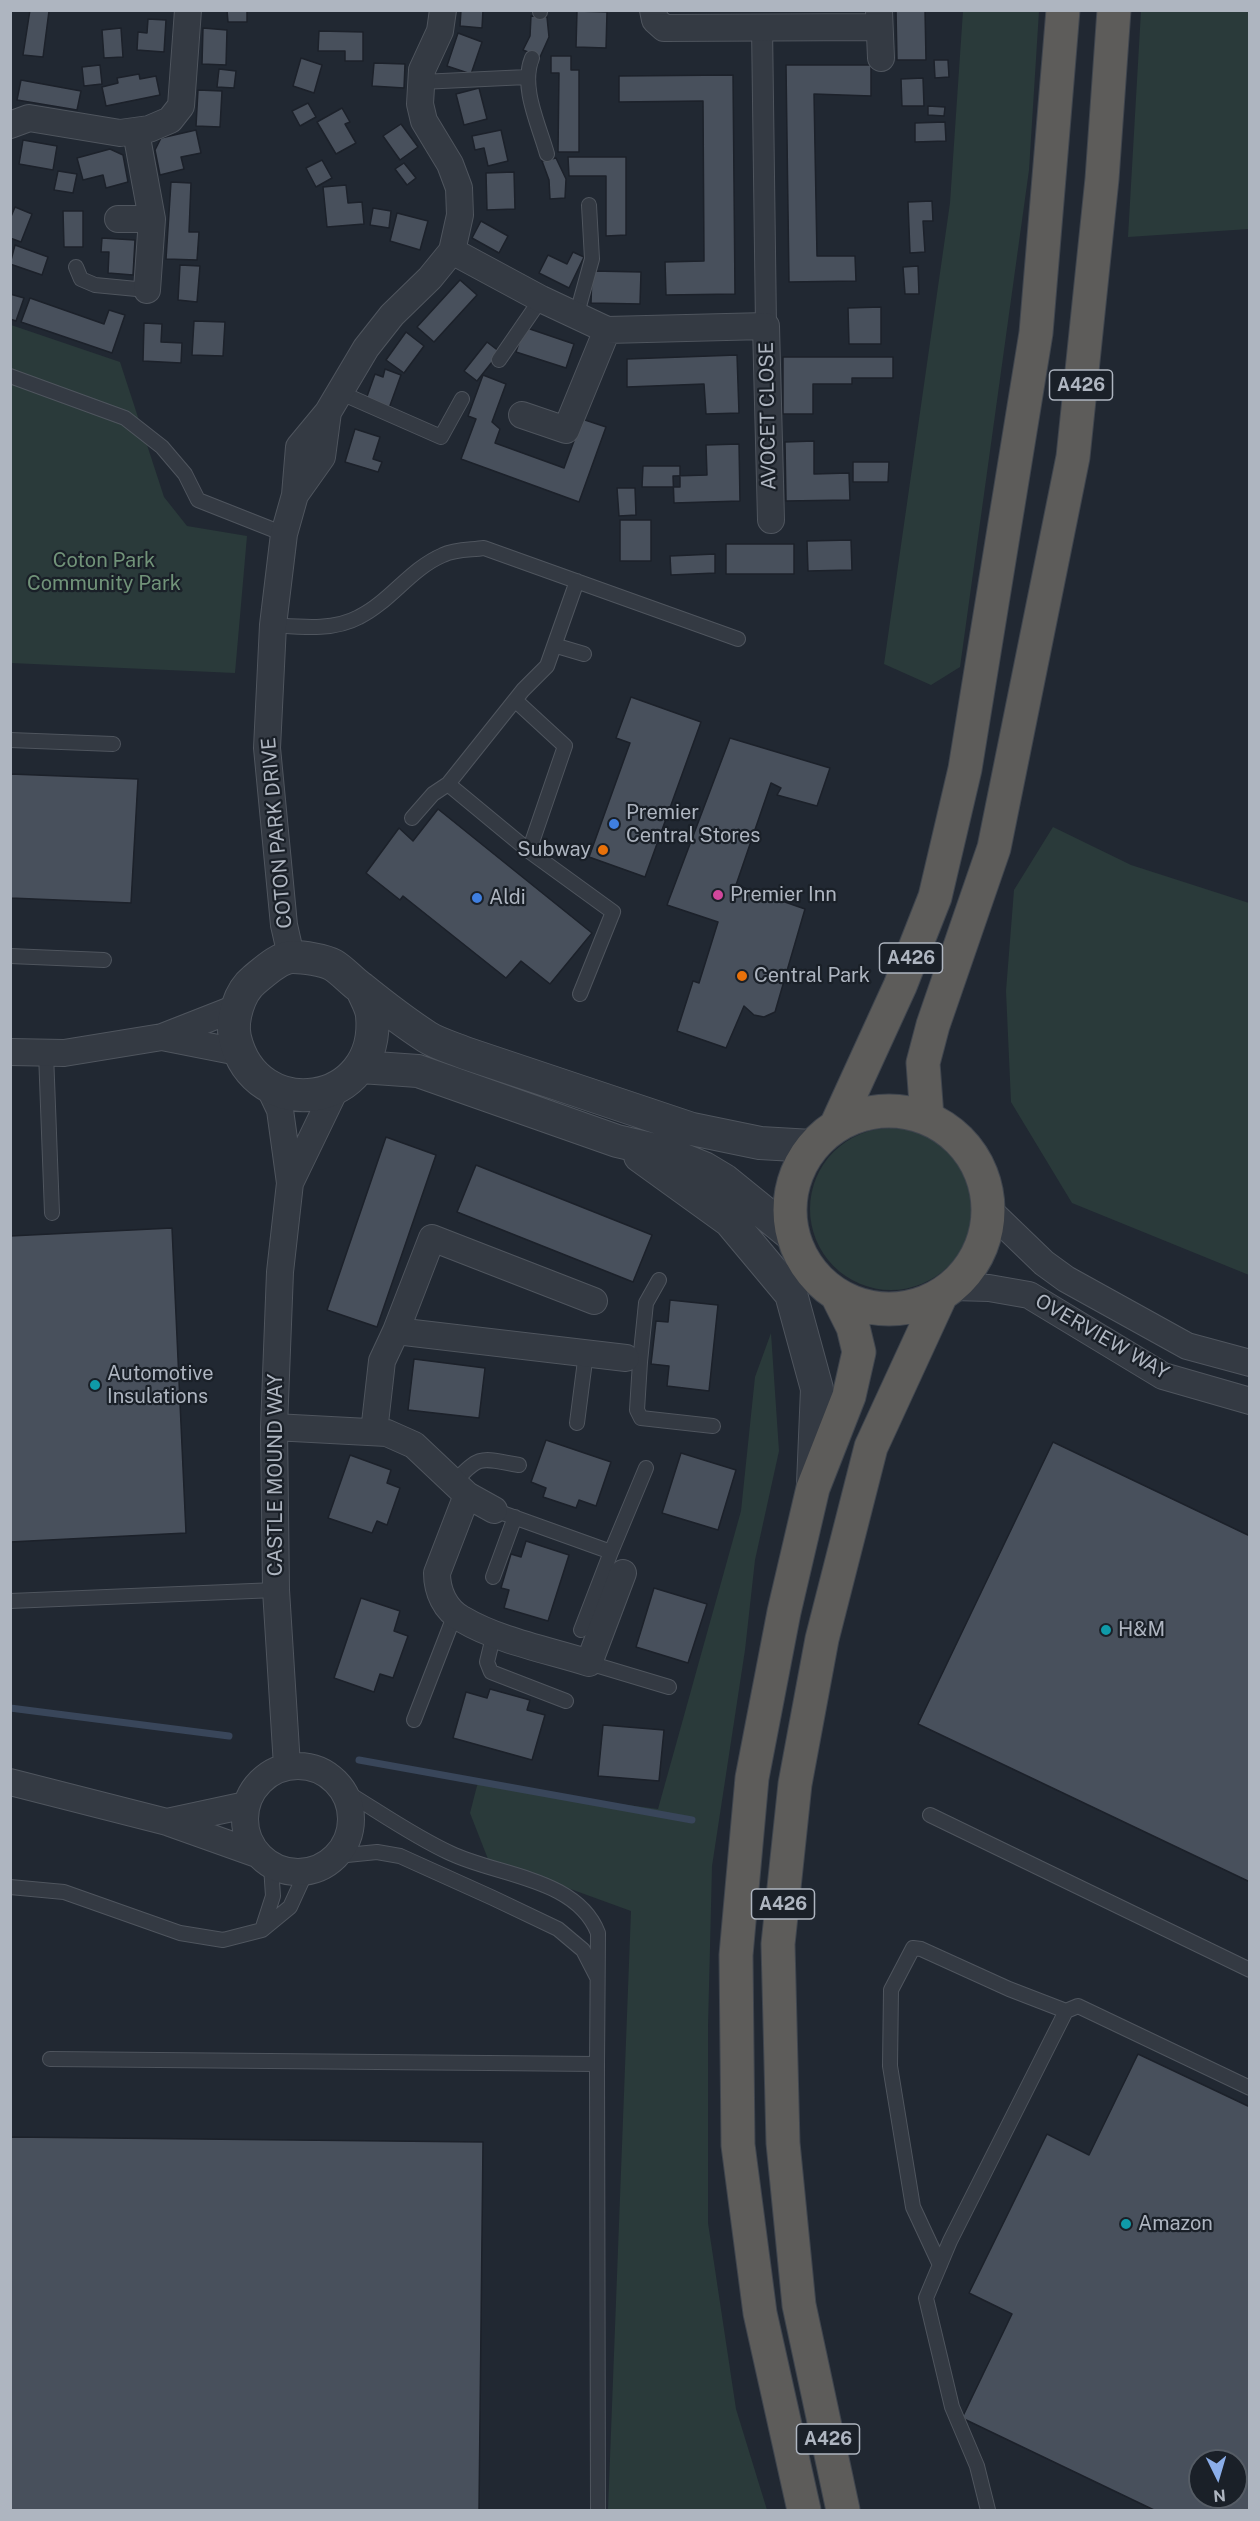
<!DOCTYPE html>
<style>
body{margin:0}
#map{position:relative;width:1260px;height:2521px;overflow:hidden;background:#212832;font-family:"Public Sans",sans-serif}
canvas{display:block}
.frame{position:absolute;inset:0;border:12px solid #aeb5c0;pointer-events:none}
.north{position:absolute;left:1188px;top:2449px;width:60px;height:60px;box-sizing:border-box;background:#1a2028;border:2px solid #555c65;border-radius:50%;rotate:175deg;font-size:16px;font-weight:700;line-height:24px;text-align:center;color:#aeb5c0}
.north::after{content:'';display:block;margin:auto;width:21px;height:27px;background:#8baee9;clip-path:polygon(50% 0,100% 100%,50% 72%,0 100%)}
</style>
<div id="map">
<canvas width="1260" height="2521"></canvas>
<div class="frame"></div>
<div class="north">N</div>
</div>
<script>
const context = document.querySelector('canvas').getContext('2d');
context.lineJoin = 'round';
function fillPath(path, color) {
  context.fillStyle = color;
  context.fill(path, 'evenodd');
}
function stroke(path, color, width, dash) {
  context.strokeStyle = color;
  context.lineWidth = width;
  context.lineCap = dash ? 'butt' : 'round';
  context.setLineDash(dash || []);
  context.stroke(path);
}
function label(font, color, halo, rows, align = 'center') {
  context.font = font + ' "Public Sans",sans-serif';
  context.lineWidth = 4.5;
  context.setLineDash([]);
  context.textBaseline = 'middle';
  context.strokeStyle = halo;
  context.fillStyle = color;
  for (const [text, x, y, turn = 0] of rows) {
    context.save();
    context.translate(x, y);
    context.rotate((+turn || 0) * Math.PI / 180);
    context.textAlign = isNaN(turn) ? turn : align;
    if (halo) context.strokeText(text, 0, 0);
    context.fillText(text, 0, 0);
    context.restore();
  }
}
fillPath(new Path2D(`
 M963,11h76l-10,159 -69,497 -29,18 -47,-21 66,-461z
 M1141,11h108v218l-121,8z
 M11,325l109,37 44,135 23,29 60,10 -12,137 -224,-10z
 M1053,827l78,38 118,38v372l-177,-72 -61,-101 -5,-111 8,-101z
 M810 1209a81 81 0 1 1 162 0a81 81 0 1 1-162 0Z
 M771,1333l8,118 -24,109 -10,90 -33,216 -4,161v196l28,186 31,101h-159l23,-599 -143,-52 -18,-46 8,-31 58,11 122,16 83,-298 14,-134z`), '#2a3a3a');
stroke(new Path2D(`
 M10,1708l219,28
 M359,1760l333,60`), '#39465a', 7);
const building = new Path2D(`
 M30,10l19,1 -6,46 -20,-2z
 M227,10h20v12h-19z
 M461,10h22l-1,18 -22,-2z
 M925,10l1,50h-29l-1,-49z
 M577,11l30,1 -1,36 -30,-1z
 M531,16l16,1 2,20 -9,20 -17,-7 7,-14z
 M148,19l18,1 -2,32 -27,-2 1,-18 9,1z
 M121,28l2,29 -19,1 -2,-28z
 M203,28l24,2 -1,35 -24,-1z
 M319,31l44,1v29h-18v-10h-27z
 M458,33l24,9 -11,32 -24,-8z
 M551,56h20v14h8v82h-21l1,-79h-8z
 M301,58l21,7 -8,28 -21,-7z
 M934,60h14l1,17 -14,1z
 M374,63l31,1 -1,24 -32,-2z
 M100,65l2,19 -18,2 -2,-19z
 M786,65h85v31l-57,-2 3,162h38l1,25 -67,1z
 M219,69l17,2 -2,17 -17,-1z
 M139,74l1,5 16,-3 4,19 -54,11 -4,-19 16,-4 -1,-5z
 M733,75l2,219 -69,1 -1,-33 39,-1 -1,-160 -84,1v-26z
 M923,78l1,28h-22l-1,-27z
 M21,80l60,11 -4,19 -60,-10z
 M479,88l8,31 -23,6 -8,-31z
 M198,90l24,1 -2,36 -24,-1z
 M308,103l8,14 -16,9 -8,-15z
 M928,106l17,1 -1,9 -16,-1z
 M342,108l8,14 -5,2 11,19 -20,11 -19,-32z
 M945,122l1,19 -31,1v-19z
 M401,124l17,23 -18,13 -17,-24z
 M196,130l5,23 -20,4 3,12 -24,6 -5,-25 6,-12z
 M501,130l7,31 -20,5 -4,-18 -9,2 -3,-14z
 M23,140l34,6 -4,24 -34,-6z
 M110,149l13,6 5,27 -22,6 -3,-13 -20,5 -6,-22z
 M568,157h58v78l-20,1v-60h-37z
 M556,158l10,21 -1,19 -15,1 -1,-19 -7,-19z
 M322,160l10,18 -16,9 -10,-19z
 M404,163l12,15 -9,7 -12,-16z
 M58,171l19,3 -4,19 -19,-3z
 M514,172l1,37 -28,1 -1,-37z
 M171,182l20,1 -2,49h10l-2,28 -31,-1z
 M346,185l2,18 14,-1 2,22 -37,3 -4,-40z
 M932,201l1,20h-10l2,31 -15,1 -2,-51z
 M15,207l17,7 -11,28 -11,-4v-19z
 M373,208l18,3 -2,17 -19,-3z
 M63,211h20v36h-19z
 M397,213l31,8 -8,29 -30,-9z
 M481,221l27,15 -9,17 -27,-15z
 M102,238l33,2 -2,35 -25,-2 1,-21h-8z
 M15,245l33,12 -6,18 -32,-11z
 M573,252l11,5 -15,31 -30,-15 9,-18 19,9z
 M180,265l20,1 -3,36 -19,-2z
 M918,266l1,28h-14l-2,-27z
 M592,271l49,1 -1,32 -49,-1z
 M460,280l17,15 -43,47 -17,-15z
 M10,294l14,4 -8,23 -6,-2z
 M30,298l74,26 5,-14 16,5 -13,38 -91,-31z
 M881,307v37h-32l-1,-36z
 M194,321l31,1 -2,34 -31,-1z
 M144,323l18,1 -1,18 21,1 -1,20 -38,-2z
 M524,327l50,17 -8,24 -50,-16z
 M406,332l18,14 -20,27 -18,-13z
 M487,342l13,10 -23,29 -13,-10z
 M737,355l2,58 -33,1 -2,-30 -77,3v-28z
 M783,357h110v21h-41v6h-39v30h-30z
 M385,369l16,6 -13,36 -23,-9 10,-28 8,3z
 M483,375l23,9 -14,38 8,7 -5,14 69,25 18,-49 24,8 -27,75 -118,-43 15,-40 -8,-3z
 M355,429l25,8 -7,22 9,3 -4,10 -33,-10z
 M814,441v33l35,-1 1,27 -64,1 -1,-59z
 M739,444l1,57 -66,2 -1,-27 34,-1 -1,-30z
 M853,462h36l-1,20h-35z
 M643,466h37v21h-38z
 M617,488h18l1,27 -17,1z
 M620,520h31v41h-31z
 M851,540l1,30 -44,1 -1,-30z
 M726,544h68v30h-68z
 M715,554v19l-44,2 -1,-19z
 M631,697l70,25 -56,155 -56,-20 41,-114 -14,-5z
 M730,738l100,30 -13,38 -40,-11 4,-7 -10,-5 -35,102 69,24 -30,103 -11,5 -10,-2 -10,-9 -18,42 -49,-17 16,-50 6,2 19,-61 -51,-17z
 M10,774l128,5 -7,124 -121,-5z
 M438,809l154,124 -42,51 -29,-23 -15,17 -103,-82 -3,4 -34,-27 33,-45 14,13z
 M386,1137l50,18 -59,172 -50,-17z
 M476,1165l176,70 -19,47 -176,-70z
 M172,1228l14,305 -176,9v-306z
 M670,1300l48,5 -9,86 -42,-5 2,-20 -18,-2 5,-43 12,1z
 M414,1359l71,9 -6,50 -71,-8z
 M546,1440l65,22 -15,44 -17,-6 -3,8 -33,-11 3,-9 -15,-6z
 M1053,1442l197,94v346l-332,-158z
 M681,1453l55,17 -18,60 -56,-17z
 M350,1455l41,15 -4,13 13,5 -13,37 -10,-4 -5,12 -44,-15z
 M526,1541l43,14 -21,66 -44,-13 5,-18 -8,-2 10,-34 10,3z
 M654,1588l53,16 -19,59 -52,-16z
 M361,1598l39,13 -6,20 14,5 -15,42 -13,-4 -6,18 -40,-14z
 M490,1689l40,11 -3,10 18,5 -13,45 -79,-22 13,-46 21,6z
 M603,1725l61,5 -5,51 -61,-5z
 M1138,2054l112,53v403h-96l-192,-92 50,-104 -43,-21 78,-159 42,21zM1200,2461h36v36h-36z
 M10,2137l473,5 -4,368h-469z`);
fillPath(building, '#48505c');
stroke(building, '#1c212a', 1.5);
const service = new Path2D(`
 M540,10v2
 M532,58c-12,29 7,67 15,96
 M421,82l106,-5
 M76,267l5,12 14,6 52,5
 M576,317l16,-58 -3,-54
 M499,360l42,-61
 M10,376l115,42 37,29 23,27 13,26 86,34
 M341,393l100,44 21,-38
 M577,581l-30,85 -24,24 -75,94 81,67 84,61 -33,82
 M273,625c28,2 60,6 86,-8 32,-16 51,-48 84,-62 12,-6 28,-5 41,-7l254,91
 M557,646l27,8
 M515,700l50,46 -36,105
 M10,740l103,4
 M412,818l21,-24 15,-10
 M10,956l94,4
 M46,1053l6,160
 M626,1358l14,4 -3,48 4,8 72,8
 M640,1362l6,-59 13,-23
 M577,1423l9,-70
 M455,1482c25,-29 28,-23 64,-17
 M494,1510l117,42 35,-84
 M493,1577l22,-60
 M10,1601l266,-11
 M581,1630l30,-78
 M494,1633l-7,29 4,10 75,29
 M589,1663l80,24
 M414,1720l41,-106
 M930,1815l320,155
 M337,1856l40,-4 23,4 93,42 65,31 25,21 14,27
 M10,1887l54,5 116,41 43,7 39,-10 28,-23 16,-35
 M262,1930l11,-34 -2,-30
 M50,2059l547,5 1,-131c-21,-55 -100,-57 -148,-80 -37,-17 -72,-42 -107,-63
 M597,2064l1,446
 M940,2265l-27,-58 -23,-141 1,-76 22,-42 8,1 88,40 57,22 12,-5 172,82
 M988,2510l-11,-44 -25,-59 -26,-109 24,-57 116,-230`);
const pedestrian = new Path2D(`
 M762,26l4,300`);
const minor = new Path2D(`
 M653,10l2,10 9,8 215,-1
 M879,11l2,47
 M10,125l19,-7 91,15 29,-4 21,-9 11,-14 7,-96
 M136,132l16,87 -5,71
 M118,219h34
 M452,251l89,48 66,31 159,-4 5,194
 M522,415l44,15 41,-100
 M295,495l27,-38 6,-45
 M291,956l-7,-31 -17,-177 6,-123 11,-91 11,-39 4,-48 29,-35 38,-64 26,-33 38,-37 22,-27 8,-36 -1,-27 -9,-24 -26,-43 -4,-17 2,-34 18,-39 3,-21
 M162,1037l76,15
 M10,1052l54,1 98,-16 74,-29
 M270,1089l10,21 10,73 -10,89 -6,155 2,163 11,176
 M290,1183l45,-93
 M990,1211l54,52 22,16 121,67 63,17
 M953,1287l36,1 40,7 134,81 87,25
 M396,1331l36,-93 162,63
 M274,1427l113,6 27,12 53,50 27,15
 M374,1432l8,-71 14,-30 230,27
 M467,1495l-30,78c0,18 8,37 25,46 37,22 86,31 127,44l34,-90
 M245 1819a53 53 0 1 1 106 0a53 53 0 1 1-106 0Z
 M10,1782l157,40 90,32
 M167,1822l79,-17`);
const tertiary = new Path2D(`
 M362,989c3,8 9,17 10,26 9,93 -116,111 -137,23 -4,-18 4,-46 19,-58 10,-8 25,-23 39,-23 10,0 31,3 40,8 10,6 18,16 28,23 21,17 43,34 66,49 11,7 26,11 38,16l227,76 68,14 52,3
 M361,1067l57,4 199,70 47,11 40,16 20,12 69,56
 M640,1156l90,65 61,73 26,95 -4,95`);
const trunk = new Path2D(`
 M790 1210a99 99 0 1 1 198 0a99 99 0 1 1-198 0Z
 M927,1117l-4,-54 10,-38 61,-177 79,-391 29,-278 12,-169
 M836,1126l64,-140 35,-89 30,-128 71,-436 27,-323
 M804,2510l-44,-197 -22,-168 -2,-190 16,-177 32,-166 29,-124 36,-92 10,-44 -6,-25 -16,-32
 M843,2510l-44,-205 -16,-162 -5,-199 17,-160 27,-145 49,-192 70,-152`);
stroke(service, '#4f555e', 16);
stroke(pedestrian, '#4f555e', 22);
stroke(minor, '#4f555e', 28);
stroke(tertiary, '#4f555e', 34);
stroke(trunk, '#3f454e', 35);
stroke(service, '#343a43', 14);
stroke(pedestrian, '#343a43', 20);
stroke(minor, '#343a43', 26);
stroke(tertiary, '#343a43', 32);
stroke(trunk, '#5d5c5a', 33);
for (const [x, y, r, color] of [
 [614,824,6,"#3f7fe0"],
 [603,850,6,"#e8710a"],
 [718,895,6,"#d1479c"],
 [477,898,6,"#3f7fe0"],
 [742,976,6,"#e8710a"],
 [95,1385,6,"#0f9aa8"],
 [1106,1630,6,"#0f9aa8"],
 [1126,2224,6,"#0f9aa8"]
]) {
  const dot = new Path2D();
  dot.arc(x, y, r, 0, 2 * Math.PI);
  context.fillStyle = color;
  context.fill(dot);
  stroke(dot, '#1a2028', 2);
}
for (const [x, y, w] of [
 [1081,385,63],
 [911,958,63],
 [783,1904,63],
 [828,2439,63]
]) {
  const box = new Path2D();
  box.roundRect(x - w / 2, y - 15, w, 30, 4.5);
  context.fillStyle = '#1a2028';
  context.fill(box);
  stroke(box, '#aeb5c0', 1.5);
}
label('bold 18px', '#aeb5c0', null, [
 ["A426",1081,385],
 ["A426",911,958],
 ["A426",783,1904],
 ["A426",828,2439]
]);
label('20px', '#aeb5c0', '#1a2028', [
 ["AVOCET CLOSE",768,416,-91],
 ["COTON PARK DRIVE",277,833,-95],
 ["OVERVIEW WAY",1102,1337,30],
 ["CASTLE MOUND WAY",276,1475,-90]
]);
label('20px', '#719379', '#1a2028', [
 ["Coton Park",104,561],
 ["Community Park",104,584]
]);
label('20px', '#aeb5c0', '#1a2028', [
 ["Premier",626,813],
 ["Central Stores",626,836],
 ["Subway",591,850,"right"],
 ["Premier Inn",730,895],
 ["Aldi",489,898],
 ["Central Park",754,976],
 ["Automotive",107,1374],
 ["Insulations",107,1397],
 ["H&M",1118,1630],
 ["Amazon",1138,2224]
], 'left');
</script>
